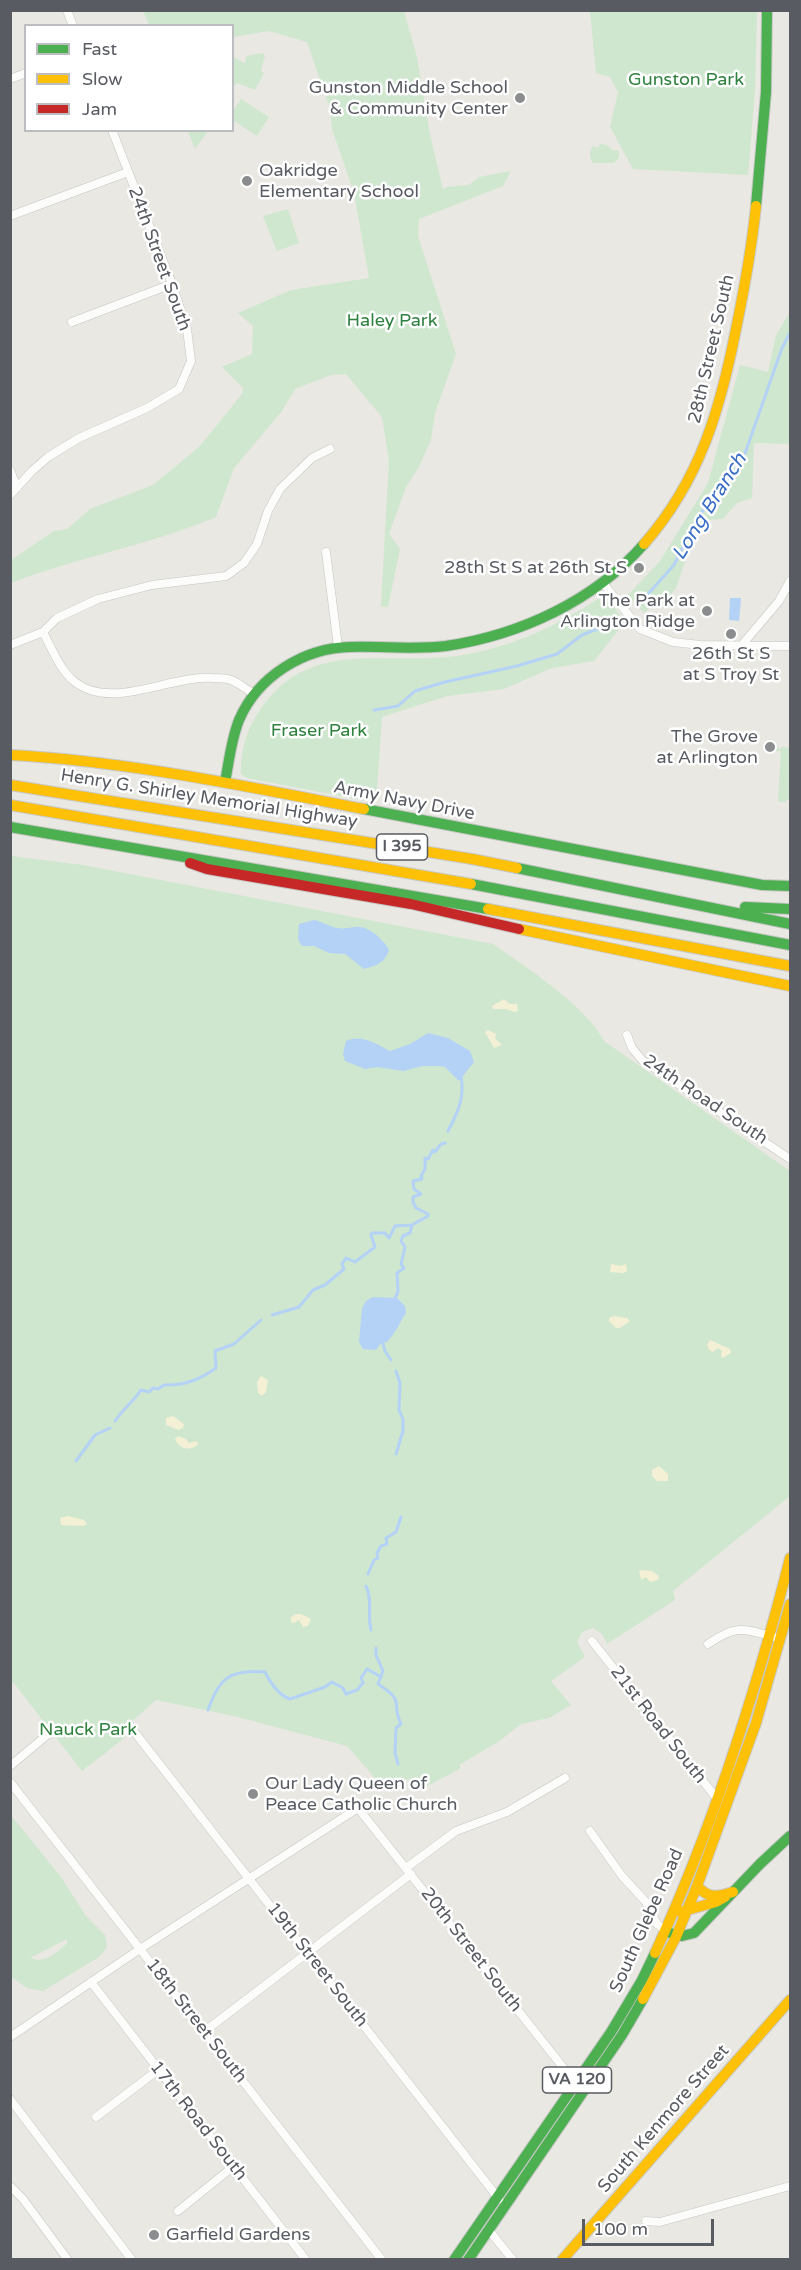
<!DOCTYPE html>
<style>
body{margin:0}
#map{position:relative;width:801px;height:2270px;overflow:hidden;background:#e9e8e2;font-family:"Varela Round",sans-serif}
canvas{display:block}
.frame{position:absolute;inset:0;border:12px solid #585b61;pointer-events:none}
.legend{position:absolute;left:24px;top:24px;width:210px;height:108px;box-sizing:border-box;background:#fff;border:2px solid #bcbdc0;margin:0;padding:8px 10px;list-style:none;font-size:18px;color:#585b61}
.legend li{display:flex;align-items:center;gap:12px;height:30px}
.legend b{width:30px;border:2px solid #bcbdc0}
.scale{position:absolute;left:582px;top:2219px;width:132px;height:27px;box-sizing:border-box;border:3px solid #585b61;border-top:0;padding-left:8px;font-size:18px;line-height:21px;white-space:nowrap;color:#585b61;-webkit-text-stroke:4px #fff;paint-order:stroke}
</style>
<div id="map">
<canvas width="801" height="2270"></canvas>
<div class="frame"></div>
<ul class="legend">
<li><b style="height:8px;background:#4caf50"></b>Fast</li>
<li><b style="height:8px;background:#ffc107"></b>Slow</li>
<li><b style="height:8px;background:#c62828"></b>Jam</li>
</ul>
<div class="scale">100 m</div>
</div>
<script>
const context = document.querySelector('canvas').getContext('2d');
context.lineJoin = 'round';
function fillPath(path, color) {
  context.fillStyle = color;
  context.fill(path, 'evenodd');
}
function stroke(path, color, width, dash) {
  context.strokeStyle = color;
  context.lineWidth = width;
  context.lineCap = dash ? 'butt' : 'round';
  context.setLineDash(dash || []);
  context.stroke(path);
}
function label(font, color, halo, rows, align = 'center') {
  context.font = font + ' "Varela Round",sans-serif';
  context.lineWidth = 5;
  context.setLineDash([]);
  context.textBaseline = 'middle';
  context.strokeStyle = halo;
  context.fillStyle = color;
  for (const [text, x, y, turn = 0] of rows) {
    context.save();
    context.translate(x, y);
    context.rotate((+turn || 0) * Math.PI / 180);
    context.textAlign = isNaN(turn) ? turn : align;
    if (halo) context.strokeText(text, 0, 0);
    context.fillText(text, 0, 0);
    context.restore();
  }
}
fillPath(new Path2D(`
 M143,11h261l13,46 13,78 13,54 4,-2 22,-2 10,-8 32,-6 -8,15 -84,33 -1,17 38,118 -21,59 -4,27 -12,27 -13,20 -17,47 11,15 -12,58 -7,-1 8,-145 -7,-44 -36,-43 -15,1 -36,14 -13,22 -48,57 -18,49c-66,28 -138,40 -205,66v-23l43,-29 13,-2 23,-20 63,-24 46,-38 43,-53 1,-6 -21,-21 30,-13 1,-28 -15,-13 53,-23 78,-12 -15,-85 -22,-64 -2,-20 -23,-67 -38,-11 -36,6 -1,-11 -83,-1z
 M590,11h167l-2,80 -7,84 -115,-6 -23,-42 8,-35 -8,-15 -14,-4z
 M263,53l2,3 -4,15 3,2 -9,17 -18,-7 -4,5v-31l12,6 1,-7z
 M241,99l28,18 -12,19 -24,-16v-9z
 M188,131v-1l20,1 -13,18z
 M600,144l7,1 5,5 7,1v7l-5,5h-21c-4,-6 -4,-11 0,-17l5,2z
 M288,209l11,34 -22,8 -14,-35z
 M790,312v132l-36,-1 -2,55 -15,5 -14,16 -17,1 -20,39 -10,29 -13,17 -11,1 -8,7 -16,-18 32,-34 48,-78 32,-118 28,7 8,-37z
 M598,599c13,-1 19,13 27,23l-31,39 -42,7 -48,21 -57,7 -65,21 -6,86 -129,-25 -6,-4c-1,-22 6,-46 19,-64 51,-77 133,-41 209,-56 47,-9 89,-29 129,-55z
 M776,745l4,4 3,-3 4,2 3,-2v54h-4v2h-8l3,-51h-6z
 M11,856l72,9 410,79c33,23 94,63 111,97l186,130v325l-117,95 2,9 -68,44 -5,-10 -9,-6 -11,4 -5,10 8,15 -34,24 20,24 -22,13 -28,6 -23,18 -39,23 2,3 -39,21 -5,-9 -42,-2 -28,-32 -113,-30 -78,-16 -34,30 5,6 -45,35 -69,-89 -2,3z
 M10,1814l51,63 25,39 19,19 2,12 -8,10 -56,34 -16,-3 -16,-11zM67,1939v4c-10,10 -22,21 -37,15z`), '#cfe7cf');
fillPath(new Path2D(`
 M504,999l6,5h7l1,7 -4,1 -8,-3h-13l-1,-3z
 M488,1030l8,4 -1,4 7,7 -8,3 -9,-16z
 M611,1264l9,2 6,-2 1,7 -3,2 -14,-1z
 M614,1316l13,2 3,3 -10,7h-4l-7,-7v-3z
 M710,1340l20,9 1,4 -8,5 -2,-2 1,-5 -4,-3 -5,4 -4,-2 -2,-5z
 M261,1376l7,4 -2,12 -4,4 -4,-3 -1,-11z
 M173,1416l11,8 -1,4 -4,2 -13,-5v-7z
 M178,1436l8,3 3,4 8,-2 1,3c-7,8 -19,5 -23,-5z
 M659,1466l9,8v7h-11l-5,-5v-6z
 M68,1516l16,4 3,4 -3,2 -23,-1 -1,-7z
 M639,1570l13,1 7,5 -1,4 -8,2 -4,-5 -5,3z
 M296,1614h5l10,5 -3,7 -5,1 -4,-7 -5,3 -3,-1v-5z`), '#f3f0d5');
fillPath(new Path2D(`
 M730,598h11l-2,23 -10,-1z
 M314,920c9,2 14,6 23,8 7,1 11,0 18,-1 13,-2 29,13 34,23 -4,13 -13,16 -25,19l-19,-15 -16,-1 -15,-7h-12l-4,-6 1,-16z
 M428,1033l20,5 22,13 4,11 -15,19 -14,-14 -6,-1h-16l-20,5 -26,-4 -12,2 -20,-8 -2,-7 3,-13c17,-7 29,3 44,10l20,-7z
 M373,1297l24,1 8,8 1,7c-7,10 -10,20 -19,29l-6,1 -5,7 -13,-1 -4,-7 3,-34 4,-7z`), '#b3d2f6');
stroke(new Path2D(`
 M639,604l35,-39 24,-48 44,-55 40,-114 8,-15
 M374,710l24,-4 17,-15 30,-9 72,-16 40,-12 25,-19 37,-15
 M448,1131c10,-19 17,-34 13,-55
 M393,1302l5,-10 -1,-19 7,-5 -3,-4 4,-17 -4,-6 2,-5 7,-3 2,-8 16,-9v-2l-12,-6 -3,-6v-5l8,-3 -7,-5 -1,-8 9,-2 -1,-3 4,-7v-11l3,1 5,-9 2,2 6,-8 4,-1
 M272,1315l27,-8 14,-17 12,-5 19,-16 -2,-5 4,-6 9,4 20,-15 -4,-12 1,-2h13l4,5 6,-12 17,-1
 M382,1340l3,11 6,9
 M396,1371l4,12 -1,27 4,9v12l-7,23
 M115,1421c8,-12 18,-19 26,-31l8,2 4,-4 5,1 6,-4c19,1 37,-6 52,-17l-1,-17 19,-7 27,-24
 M76,1461l19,-26 15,-7
 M368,1574l6,-14 4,-2 -1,-5 4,-7 6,-2 -1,-6 10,-6 5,-15
 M366,1586c7,14 1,29 5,44
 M376,1648v7l7,16 -5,13c29,19 12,17 23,40l-5,4 -1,25 3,11
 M208,1710c11,-32 22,-41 57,-38 5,10 14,23 25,27l35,-12 7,-5 11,6 3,6 11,-4 6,-7 -2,-5 6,-9 14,8`), '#b3d2f6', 3);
const street = new Path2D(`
 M67,10l6,16
 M10,79l16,-6
 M10,216l118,-44
 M72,322l100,-38
 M10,470l7,18
 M10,495l22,-24 16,-14 31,-19 68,-30 32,-19 12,-28 -4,-32 -15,-45 -60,-154
 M326,552l12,95
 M602,582l38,47 33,13 27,3 90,1
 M43,632c9,17 17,38 32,50 37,29 94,-7 138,-4 5,0 13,0 18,2 8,3 16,10 23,14
 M10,645l33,-13 14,-14 41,-19 54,-14 74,-9 18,-13 13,-19 11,-33 12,-22 32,-31 18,-9
 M741,646l38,-45 11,-20
 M627,1035l5,13 10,12 148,99
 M592,1641l126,159
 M708,1644c28,-19 33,-16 66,-7
 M129,1725l370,474
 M10,1766l42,-35
 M10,1782l372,478
 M590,1831l32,45 24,26 11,22 8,6
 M406,1868l50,-37 51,-19 58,-34
 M91,1982l215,278
 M205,2031l206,-157
 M10,2037l130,-88 218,-141 219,277
 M10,2099l122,161
 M96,2117l62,-47
 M10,2186l13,13 45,61
 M178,2211l56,-45
 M646,2221l14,1 130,-36
 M488,2229l25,31`);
const fast = new Path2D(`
 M756,206l10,-114 1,-82
 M225,782c4,-20 6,-42 14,-62 19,-44 65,-72 111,-73 32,-1 64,3 96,-1 74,-11 148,-45 198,-102
 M364,809l398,76 28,1
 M10,827l478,82
 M517,868l273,56
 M471,884l319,61
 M745,907l45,2
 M670,1933l12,3 12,-3 66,-69 30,-28
 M454,2260l157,-228 31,-52 13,-27
 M468,2260l154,-225 21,-36`);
const slow = new Path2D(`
 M644,544c57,-65 77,-137 93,-220 8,-39 15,-79 19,-118
 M10,755c117,6 239,32 354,54
 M10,785l462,74 45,9
 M10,805l461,79
 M488,909l302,57
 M519,929l271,57
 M697,1886c12,13 20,11 36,6
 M680,1912l36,-10 9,-5
 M655,1953c58,-126 101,-261 135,-395
 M643,1999l33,-62 21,-51 59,-163 34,-119
 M562,2260l228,-260`);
const jam = new Path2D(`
 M190,863l17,6 204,35 108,25`);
stroke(street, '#c5c6c4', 9);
stroke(fast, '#c6c7c6', 12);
stroke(slow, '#c6c7c6', 12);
stroke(jam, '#c6c7c6', 12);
stroke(street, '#fcfcfb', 8);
stroke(fast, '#4caf50', 10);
stroke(slow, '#ffc107', 10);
stroke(jam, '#c62828', 10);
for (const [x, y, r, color] of [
 [520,98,6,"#8b8c8e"],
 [247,181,6,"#8b8c8e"],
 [639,568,6,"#8b8c8e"],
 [707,611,6,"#8b8c8e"],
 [731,634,6,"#8b8c8e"],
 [770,747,6,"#8b8c8e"],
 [253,1794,6,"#8b8c8e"],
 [154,2235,6,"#8b8c8e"]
]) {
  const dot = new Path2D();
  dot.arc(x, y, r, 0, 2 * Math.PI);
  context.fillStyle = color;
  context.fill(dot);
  stroke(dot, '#fff', 2);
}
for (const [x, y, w] of [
 [402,847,51],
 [577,2080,69]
]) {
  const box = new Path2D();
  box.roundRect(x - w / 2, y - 13, w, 26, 4.5);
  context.fillStyle = '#fff';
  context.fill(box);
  stroke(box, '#585b61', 1.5);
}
label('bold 16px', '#585b61', null, [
 ["I 395",402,847],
 ["VA 120",577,2080]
]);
label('18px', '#2f813e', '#fff', [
 ["Gunston Park",686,80],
 ["Haley Park",392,321],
 ["Fraser Park",319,731],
 ["Nauck Park",88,1730]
]);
label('18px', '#585b61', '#fff', [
 ["Gunston Middle School",508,88],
 ["& Community Center",508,109],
 ["Oakridge",259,171,"left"],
 ["Elementary School",259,192,"left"],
 ["28th St S at 26th St S",627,568],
 ["The Park at",695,601],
 ["Arlington Ridge",695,622],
 ["26th St S",731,654,"center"],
 ["at S Troy St",731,675,"center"],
 ["The Grove",758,737],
 ["at Arlington",758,758],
 ["Our Lady Queen of",265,1784,"left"],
 ["Peace Catholic Church",265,1805,"left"],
 ["Garfield Gardens",166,2235,"left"]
], 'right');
label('18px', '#585b61', '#fff', [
 ["24th Street South",159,259,70],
 ["28th Street South",712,349,-77],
 ["Henry G. Shirley Memorial Highway",209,799,9],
 ["Army Navy Drive",404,801,11],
 ["24th Road South",705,1100,34],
 ["21st Road South",658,1725,52],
 ["South Glebe Road",647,1921,-66],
 ["20th Street South",471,1950,52],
 ["19th Street South",317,1965,52],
 ["18th Street South",196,2021,52],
 ["South Kenmore Street",664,2119,-49],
 ["17th Road South",198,2121,52]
]);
label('italic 20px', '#3b6ec6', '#fff', [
 ["Long Branch",710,507,-58]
]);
</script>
